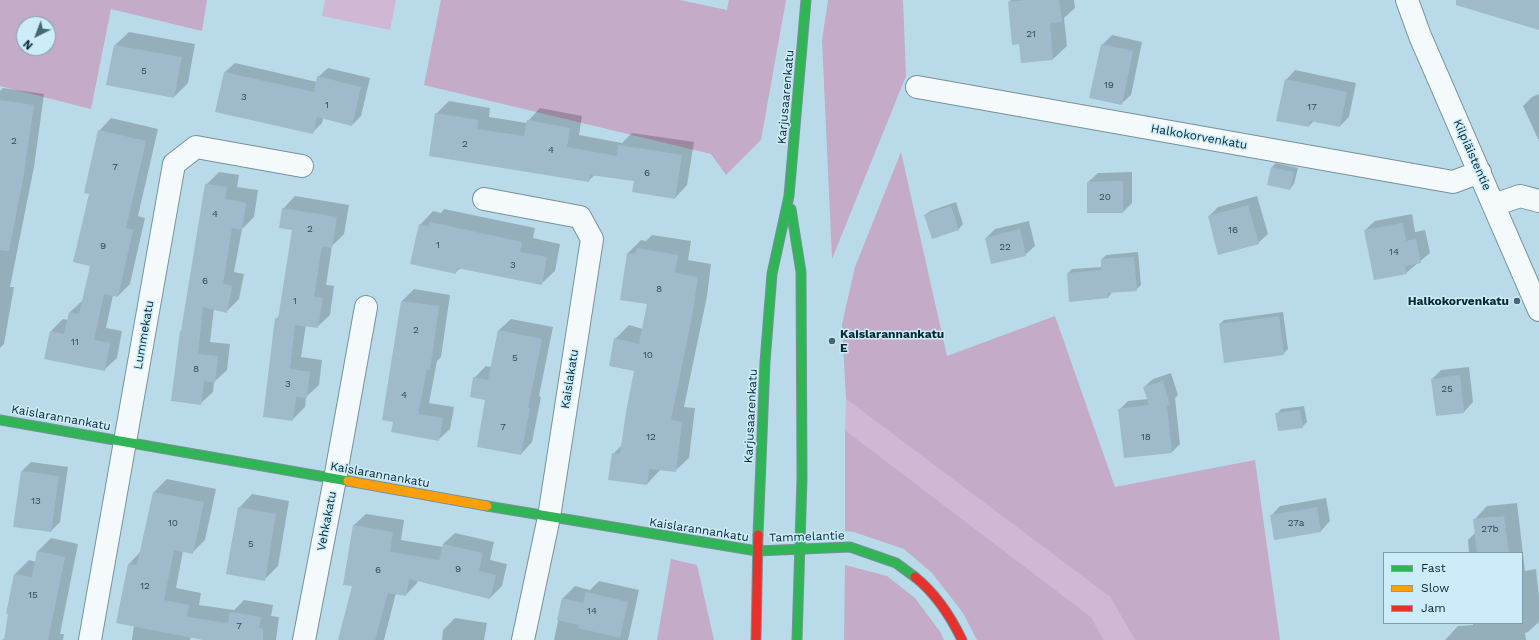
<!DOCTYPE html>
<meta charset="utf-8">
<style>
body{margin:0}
#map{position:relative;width:1539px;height:640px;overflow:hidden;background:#b9dbe9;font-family:"Work Sans",sans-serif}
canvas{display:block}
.legend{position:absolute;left:1383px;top:552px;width:140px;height:72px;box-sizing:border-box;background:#cdecf9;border:1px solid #7d9eab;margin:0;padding:5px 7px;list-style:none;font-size:12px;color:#052935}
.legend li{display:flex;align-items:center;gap:8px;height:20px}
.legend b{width:20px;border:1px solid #7d9eab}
.north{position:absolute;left:16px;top:16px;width:40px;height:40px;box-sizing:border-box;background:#cdecf9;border:1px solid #7d9eab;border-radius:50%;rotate:222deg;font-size:11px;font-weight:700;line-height:16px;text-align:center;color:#052935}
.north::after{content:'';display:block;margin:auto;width:14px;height:18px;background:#446774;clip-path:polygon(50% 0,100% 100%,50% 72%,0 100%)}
</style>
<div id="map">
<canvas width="1539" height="640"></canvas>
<ul class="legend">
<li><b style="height:5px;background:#30b455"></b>Fast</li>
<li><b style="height:5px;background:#ff9f0a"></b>Slow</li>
<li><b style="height:5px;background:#e5322d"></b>Jam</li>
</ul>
<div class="north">N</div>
</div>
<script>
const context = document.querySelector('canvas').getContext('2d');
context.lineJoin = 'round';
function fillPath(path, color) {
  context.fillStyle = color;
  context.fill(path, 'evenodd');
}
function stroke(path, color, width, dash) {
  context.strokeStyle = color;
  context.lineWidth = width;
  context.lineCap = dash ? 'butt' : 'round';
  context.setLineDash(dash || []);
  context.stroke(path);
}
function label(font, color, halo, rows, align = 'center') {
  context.font = font + ' "Work Sans",sans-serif';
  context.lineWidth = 3;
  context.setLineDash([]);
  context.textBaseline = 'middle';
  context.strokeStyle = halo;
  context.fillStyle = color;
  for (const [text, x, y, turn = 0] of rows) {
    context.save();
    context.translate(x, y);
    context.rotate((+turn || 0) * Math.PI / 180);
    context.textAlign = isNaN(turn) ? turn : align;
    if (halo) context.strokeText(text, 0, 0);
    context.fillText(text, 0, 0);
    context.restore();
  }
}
fillPath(new Path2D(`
 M325,0h71l-6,30 -68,-14z
 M846,399l264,198 25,43h-31l-13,-23 -246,-187z`), '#d0b7d4');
fillPath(new Path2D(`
 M0,0h207l-5,31 -91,-22 -20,100 -91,-23zM24,24h24v24h-24z
 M441,0h239l47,10 2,-10h57l-25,140 -35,35 -15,-21 -287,-69z
 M828,0h75l3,76 -74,183 -10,-219z
 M901,152l46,204 108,-40 60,171 140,-27 25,180h-145l-25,-43 -264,-198 -4,-75 13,-57z
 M845,430l246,187 13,23h-127l-14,-27 -31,-40 -28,-24 -50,-17 -9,-1z
 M671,559l26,6 17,75h-57z
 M845,565l42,11 28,22 26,35 3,7h-100z`), '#c4abc7');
fillPath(new Path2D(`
 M1011,0h63l1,8 -11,10 3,28 -14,13 -33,-16 -11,-41z
 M129,32l66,12 -7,39 -14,14 -59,-52z
 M1112,35l30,7 -11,53 -10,9 -19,-59z
 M235,63l82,19 1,-5 10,-9 42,10 -9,38 -9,9 -29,-7 -1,5 -10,10 -87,-61z
 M1295,70l61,13 -7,34 -9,9 -26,-5 -5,5 -23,-46z
 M3,88l41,6 -10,73 -24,120h4l-10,57 -4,4v-257z
 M1539,94v45h-1l-15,-33 9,-9z
 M449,101l41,7 -1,9 38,6 1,-2 12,-13 42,8 -3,19 43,8 10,-10 62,9 -7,43 -12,13 -40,-18 -40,-5 -7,6 -152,-67z
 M111,118l47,11 -20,87 7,2 -15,66 -12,12 -5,-1 -7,33 16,3 -5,27 -13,12 -53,-39 12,-12 6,1 1,-8 13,-12 8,-35 -1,-72 9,-62z
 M1276,163l22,5 -4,16 -4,5 -18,-22z
 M219,172l20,3 -2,12 21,3 -4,27 -12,12 -8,43 10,2 -5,25 -12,12 -13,-3 -4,34 20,2 -3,26 -13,12 -1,10 -13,12 -18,-74 24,-145z
 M1132,172v31l-9,9 -35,-30 10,-9z
 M295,196l54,9 -5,29 -12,12 -6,39 8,1 -4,29 -13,12 -11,-2 -5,32 21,3 -3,25 -13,12 -1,10 -13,13 -16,-101 4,-4 14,-85 -11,-21z
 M1257,196l11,38 -10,9 -49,-27 9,-9z
 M956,202l7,22 -4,5 -26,9 -8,-23 5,-4z
 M444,209l91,19 -2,10 27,6 -5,27 -14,13 -80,-16 -5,4 -36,-47 13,-14 8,2z
 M1412,214l3,18 10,-2 5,23 -24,20 -41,-43 10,-9z
 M1029,221l6,25 -10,9 -39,-17 9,-9z
 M652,235l39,6 -3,19 23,4 -4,32 -23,111 11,1 -6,50 -14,13 -14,-2 -14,15 -34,-30 10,-10 12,-74 -20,-31 14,-14 14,4 5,-26 -20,-50 13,-13 5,1z
 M1138,252l3,33 -5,5 -24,2 -4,6 -40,-25 4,-4 30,-2v-8l4,-4z
 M414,289l36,6 -9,62 -4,4 -8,42 25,4 -4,22 -12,11 -44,-19 -11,-2 19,-118z
 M1283,312l5,37 -5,5 -63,-30 4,-4z
 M511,319l42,8 -14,69 2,1 -9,45 -11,12 -47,-76 12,-12 5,1 8,-37z
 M1469,367l4,35 -9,10 -32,-33 9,-9z
 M1171,373l7,22 -3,3 5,46 -8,8 -53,-42 9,-9 20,-2 -4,-12 9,-8z
 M1304,406l3,16 -5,5 -25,-13 4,-5z
 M31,462l37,5 -8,55 -9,9 -29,-60z
 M167,479l49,10 -11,51 -13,13 -9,-2 -7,37 25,5 -2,12 35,5 10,-10 29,5 -2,11 8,1 -3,23h-67l-18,-4 -1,4h-58l2,-15 -5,-61 12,-13 13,-59z
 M252,494l37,7 -11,65 -14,14 -25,-72z
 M1326,498l4,23 -9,10 -46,8 -4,-23 9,-10z
 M1517,503l8,68 11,-2 3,28v25l-11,10 -3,1 1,7h-81l13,-14 15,-1v-2h49v-70h-53l-1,-13 8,-8 -2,-12 13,-14z
 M366,514l38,6 -3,20 42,7v-3l12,-11 39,9 -4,18 17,4 -5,22 -12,12 -72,-18 -1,3 -11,12 -10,-2 -12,47h-45l14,-54 1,-61z
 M51,538l27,6 -18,90h4l-1,6h-61l3,-2 4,-24 -2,-1 8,-39 14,-14 7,2 1,-10z
 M599,581l40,9 -11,50h-74l9,-42 12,-12 15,4z
 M455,618l32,5 -3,17h-42l1,-10z`), '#0003');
fillPath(new Path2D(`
 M1026,0h33l3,22 -12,1 3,37 -32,3 -2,-19 -7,1 -4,-43z
 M1456,0h83v30l-83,-25z
 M1101,44l32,7 -11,54 -33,-7z
 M114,45l68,12 -8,41 -68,-13z
 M224,72l90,20 3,-16 44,11 -9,39 -35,-9 -4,17 -98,-22z
 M1285,79l62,13 -7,35 -30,-6 -1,6 -33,-6z
 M0,100l34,5 -11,74 -14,72 -9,-1z
 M435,113l43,7 -1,9 47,7 3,-16 43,8 -3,19 50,9 1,-11 64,10 -7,44 -43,-7 2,-11 -44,-6 -1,7 -160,-26z
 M98,130l48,11 -20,87 7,2 -15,67 -14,-3 -10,46 16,3 -5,28 -61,-12 6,-28 14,3 5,-22 10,2 11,-48 -17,-4 16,-68 -5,-1z
 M1271,167l23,5 -4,18 -23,-5z
 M1123,181v32h-36v-31z
 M205,184l22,3 -2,12 21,4 -4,27 -10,-2 -9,56 9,2 -5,27 -24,-6 -5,47 20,2 -3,27 -11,-2 -3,24 -30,-4 9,-70h1z
 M1248,205l11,39 -41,11 -10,-39z
 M951,206l8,24 -27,9 -8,-24z
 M282,208l55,9 -5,31 -10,-2 -8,51 9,1 -5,30 -23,-3 -5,44 20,3 -3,26 -11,-1 -3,24 -30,-4 12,-99 3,1 14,-89 -13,-2z
 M430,222l92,20 -2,10 27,5 -5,28 -85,-17 -1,6 -46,-10 9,-40 10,3z
 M1403,223l3,18 10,-2 5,24 -16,3 2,8 -33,6 -10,-50z
 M1020,229l6,27 -35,8 -6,-26z
 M637,248l41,7 -3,18 23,4 -5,34 -22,109 11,2 -6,50 -27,-3 -2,16 -39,-5 4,-27 8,1 6,-42 8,-41 -25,-5 5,-28 25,6 8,-40 -27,-4 7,-47 9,1z
 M1134,257l3,34 -29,2v5l-39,4 -2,-29 34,-3v-11z
 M401,301l38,5 -9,64 -3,-1 -9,45 25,4 -4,23 -48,-9 2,-10 -11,-2z
 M1279,316l5,39 -60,8 -5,-39z
 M498,330l44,9 -14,69h2l-9,47 -44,-8 8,-47 -15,-3 3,-20 15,3z
 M1460,375l4,38 -28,3 -5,-37z
 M1163,381l7,24 -3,1 5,47 -48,5 -6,-49 31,-4 -6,-18z
 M1300,410l3,18 -25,3 -3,-18z
 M21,471l38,5 -8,56 -38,-5z
 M153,492l51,10 -11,52 -19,-4 -10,50 25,5 -2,12 41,6 2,-11 31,5 -2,11 4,1v11h-60l-87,-17 12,-59 9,1z
 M238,507l38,7 -11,67 -39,-7z
 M1317,507l4,25 -47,8 -4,-25z
 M1504,516l5,37h-32l-4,-34z
 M353,525l40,7 -3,20 49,8 4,-16 40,9 -4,18 17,4 -6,24 -81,-20 -3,17 -18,-3 -13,47h-37l14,-54 -9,-1z
 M37,551l28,6 -17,83h-44l4,-26h-2l8,-40 18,3z
 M586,592l42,10 -8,36 -42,-10 1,-3 -22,-5 5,-22 21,5z`), '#9fbacb');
const street = new Path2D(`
 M1407,0l13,36 119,274
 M917,87l536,95 27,-10
 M484,199l96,18 12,22 -43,278 -26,123
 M1494,205l26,-9 19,5
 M90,640l84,-476 22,-17 106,19
 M304,640l31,-161 31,-172`);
const fast = new Path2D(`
 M791,209l10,63 1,206 -5,162
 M0,420l348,61
 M487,506l270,45 93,-4 46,16 19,14
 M758,535l7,-173 7,-88 17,-78 17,-196`);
const slow = new Path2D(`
 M348,481l139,25`);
const jam = new Path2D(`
 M915,577c20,16 36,40 47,63
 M756,640l2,-105`);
stroke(street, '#76919c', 24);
stroke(fast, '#76919c', 11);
stroke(slow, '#76919c', 11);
stroke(jam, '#76919c', 11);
stroke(street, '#f4fafc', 22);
stroke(fast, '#30b455', 9);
stroke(slow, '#ff9f0a', 9);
stroke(jam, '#e5322d', 9);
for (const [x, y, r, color] of [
 [1517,301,4,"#446774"],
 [832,341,4,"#446774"]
]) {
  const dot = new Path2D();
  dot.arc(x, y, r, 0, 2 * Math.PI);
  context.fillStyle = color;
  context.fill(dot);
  stroke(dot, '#cdecf9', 1.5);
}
label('10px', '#2c4d5a', null, [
 ["21",1031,34],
 ["5",144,71],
 ["19",1109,85],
 ["3",244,97],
 ["1",327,105],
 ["17",1312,107],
 ["2",14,141],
 ["2",465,144],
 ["4",551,150],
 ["7",115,167],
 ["6",647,173],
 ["20",1105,197],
 ["4",215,214],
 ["2",310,229],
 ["16",1233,230],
 ["1",438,245],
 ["9",103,246],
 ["22",1005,247],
 ["14",1394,252],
 ["3",513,265],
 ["6",205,281],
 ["8",659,289],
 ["1",295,301],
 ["2",416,330],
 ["11",75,342],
 ["10",648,355],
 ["5",515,358],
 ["8",196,369],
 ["3",288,384],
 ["25",1447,389],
 ["4",404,395],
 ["7",503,427],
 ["12",651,437],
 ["18",1146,437],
 ["13",36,501],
 ["10",173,523],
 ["27a",1296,523],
 ["27b",1490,529],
 ["5",251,544],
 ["9",458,569],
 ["6",378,570],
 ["12",145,586],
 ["15",33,595],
 ["14",592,611],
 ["7",239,626]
]);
label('12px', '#052935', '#cdecf9', [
 ["Karjusaarenkatu",786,97,-85],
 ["Halkokorvenkatu",1199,137,10],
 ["Kilpiäistentie",1472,155,66],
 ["Lummekatu",144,335,-80],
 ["Kaislakatu",570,379,-81],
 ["Karjusaarenkatu",751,416,-87],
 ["Kaislarannankatu",61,418,10],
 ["Kaislarannankatu",380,475,10],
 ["Vehkakatu",327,521,-79],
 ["Kaislarannankatu",699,530,9],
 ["Tammelantie",807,537,-2]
]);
label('bold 12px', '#052935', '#cdecf9', [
 ["Halkokorvenkatu",1509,301],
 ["Kaislarannankatu",840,334,"left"],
 ["E",840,348,"left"]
], 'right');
</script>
